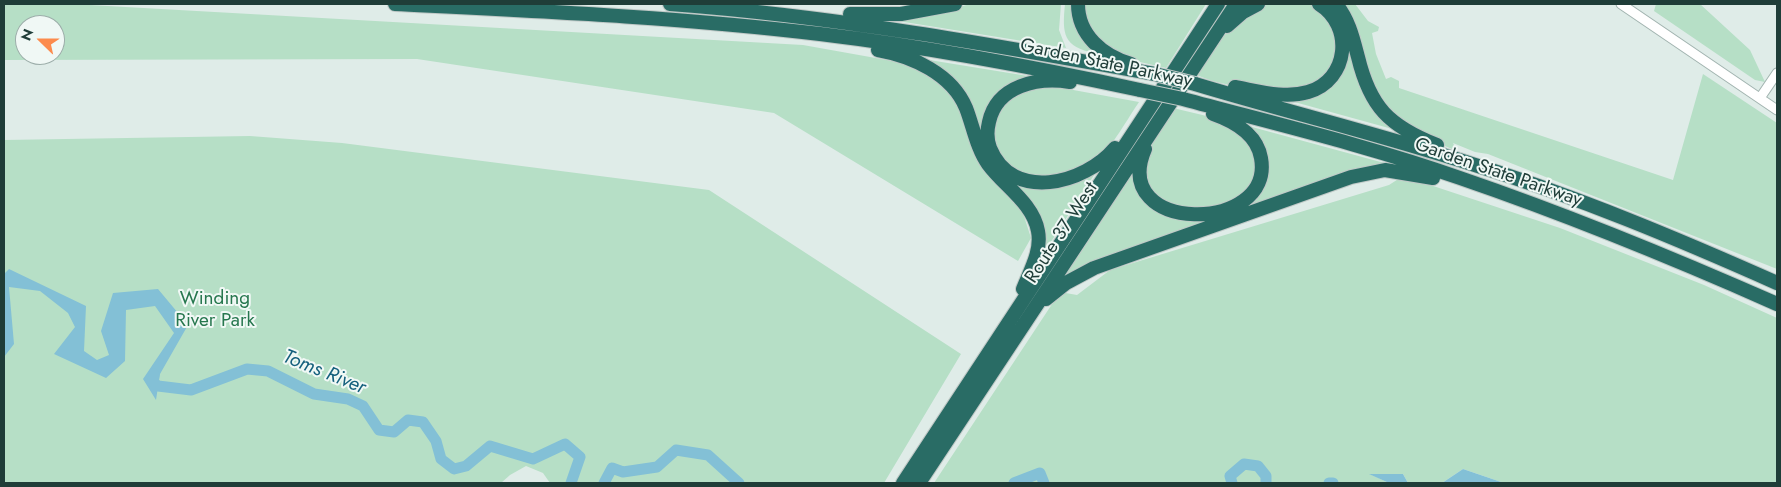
<!DOCTYPE html>
<style>
body{margin:0}
#map{position:relative;width:1781px;height:487px;overflow:hidden;background:#dfece8;font-family:Jost,sans-serif}
canvas{display:block}
.frame{position:absolute;inset:0;border:5px solid #1f3d38;pointer-events:none}
.north{position:absolute;left:15px;top:15px;width:50px;height:50px;box-sizing:border-box;background:#f0f8f5;border:1px solid #9cada9;border-radius:50%;rotate:292deg;font-size:14px;font-weight:700;line-height:20px;text-align:center;color:#1f3d38}
.north::after{content:'';display:block;margin:auto;width:18px;height:22px;background:#fc8b4d;clip-path:polygon(50% 0,100% 100%,50% 72%,0 100%)}
</style>
<div id="map">
<canvas width="1781" height="487"></canvas>
<div class="frame"></div>
<div class="north">N</div>
</div>
<script>
const context = document.querySelector('canvas').getContext('2d');
context.lineJoin = 'round';
function fillPath(path, color) {
  context.fillStyle = color;
  context.fill(path, 'evenodd');
}
function stroke(path, color, width, dash) {
  context.strokeStyle = color;
  context.lineWidth = width;
  context.lineCap = dash ? 'butt' : 'round';
  context.setLineDash(dash || []);
  context.stroke(path);
}
function label(font, color, halo, rows, align = 'center') {
  context.font = font + ' Jost,sans-serif';
  context.lineWidth = 4;
  context.setLineDash([]);
  context.textBaseline = 'middle';
  context.strokeStyle = halo;
  context.fillStyle = color;
  for (const [text, x, y, turn = 0] of rows) {
    context.save();
    context.translate(x, y);
    context.rotate((+turn || 0) * Math.PI / 180);
    context.textAlign = isNaN(turn) ? turn : align;
    if (halo) context.strokeText(text, 0, 0);
    context.fillText(text, 0, 0);
    context.restore();
  }
}
fillPath(new Path2D(`
 M4,4h68l731,41 95,17 34,14 25,26 21,60 45,51 8,25 -13,23 -244,-148 -357,-54 -413,1zM25,25h30v30h-30z
 M970,4h91l-2,26 7,18 -174,-28 50,-8z
 M1065,4h9l21,49c-32,-6 -33,-19 -30,-49z
 M1082,4h124l-40,64 -39,-9 -33,-21z
 M1267,4l48,1 22,23 -2,36c-6,6 -15,19 -22,22 -26,10 -92,1 -116,-11 18,-28 37,-60 70,-71z
 M1325,4h6l65,126 -116,-32 18,-1 46,-35z
 M1340,4h15l13,17 11,6 -1,4 -6,2 4,21 10,25 5,-2 8,4v7l274,92 30,-106 74,49v146l-289,-115 -13,-2 -22,-9 4,8 -22,-9 -52,-35z
 M1656,4h44l50,46 15,32 -10,-2 -101,-69z
 M923,59l111,18 -20,8 -30,45 35,51 77,-9 -58,90 3,-20 -42,-71 -31,-67z
 M1046,85l93,17c-9,13 -29,48 -40,56 -91,64 -159,-53 -53,-73z
 M1173,108l42,10 35,23 7,26 -7,20 -25,19 -46,3 -31,-20 -4,-33z
 M1252,127l147,40 -336,111 73,-115 2,19 56,37 67,-34z
 M250,136l92,7 367,47 252,164 -77,129h-334l-7,-10 -17,-7 -16,9 -9,8h-497v-343z
 M1403,176l157,52 144,57 73,33v165h-273l-41,-14 -21,14h-34l-5,-9h-33l19,9h-455l126,-191 17,3 33,-25 279,-85z`), '#b6dfc6');
fillPath(new Path2D(`
 M9,269l77,37 -2,45 13,9 12,-5 -8,-24 12,-38 45,-4 30,36 -28,49 -4,26 -13,-21 31,-46 -19,-27 -29,4 -1,51 -19,17 -52,-24 21,-27 -7,-14 -28,-22 -31,-4 5,57 -10,13v-83z
 M1463,469l41,14h-62z
 M1369,474h34l5,9h-19z`), '#83c0d6');
stroke(new Path2D(`
 M154,374l-1,8 5,4 33,4 56,-21 21,2 46,23 34,5 15,7 16,24 15,2 14,-12 15,2 13,19 5,18 13,10 12,-3 24,-20 43,13 32,-15 15,13 -9,26
 M604,483l8,-15 11,4 34,-5 19,-17 32,5 31,28
 M1014,483l26,-10 4,10
 M1232,483l-2,-7 14,-12 14,2 8,10v7
 M1329,483h4`), '#83c0d6', 11);
const minor = new Path2D(`
 M1621,4l156,106
 M1760,98l17,-25`);
const highway = new Path2D(`
 M395,4c142,7 284,13 425,30 108,13 214,33 320,56
 M670,4c163,12 324,41 485,70
 M1078,4c0,31 25,52 53,60
 M1336,4c13,16 17,34 22,53 12,50 31,69 79,88
 M850,14h51l54,-10
 M1227,26l16,-14 15,-8
 M878,50c34,6 74,24 88,58 7,18 11,41 22,56 16,22 45,39 50,67 4,20 -8,40 -15,58
 M1070,82c-32,-5 -73,3 -81,40 -2,8 -2,18 1,26 22,55 95,36 125,0
 M1195,84c93,28 187,51 280,81 103,32 203,74 302,118
 M1235,87c23,4 50,12 73,5 41,-12 46,-66 11,-88
 M1183,99c93,25 186,47 277,79 108,37 213,80 317,126
 M1145,149c-37,86 130,85 116,9 -4,-24 -28,-37 -48,-44
 M1046,299l20,-16 28,-15 257,-91 34,-7 48,8
 M903,483l315,-479
 M919,483l317,-479`);
stroke(minor, '#a2b4b0', 11);
stroke(highway, '#c0c9c7', 16);
stroke(minor, '#fff', 9);
stroke(highway, '#296c65', 14);
const highwayBridge = new Path2D(`
 M1155,74l40,10
 M1140,90l43,9`);
stroke(highwayBridge, '#c0c9c7', 16, []);
stroke(highwayBridge, '#296c65', 14);
label('19px', '#1f3d38', '#f0f8f5', [
 ["Garden State Parkway",1106,64,12],
 ["Garden State Parkway",1498,173,19],
 ["Route 37 West",1062,233,-57]
]);
label('19px', '#26774e', '#f0f8f5', [
 ["Winding",215,299],
 ["River Park",215,321]
]);
label('italic 20px', '#15607d', '#f0f8f5', [
 ["Toms River",324,373,22]
]);
</script>
